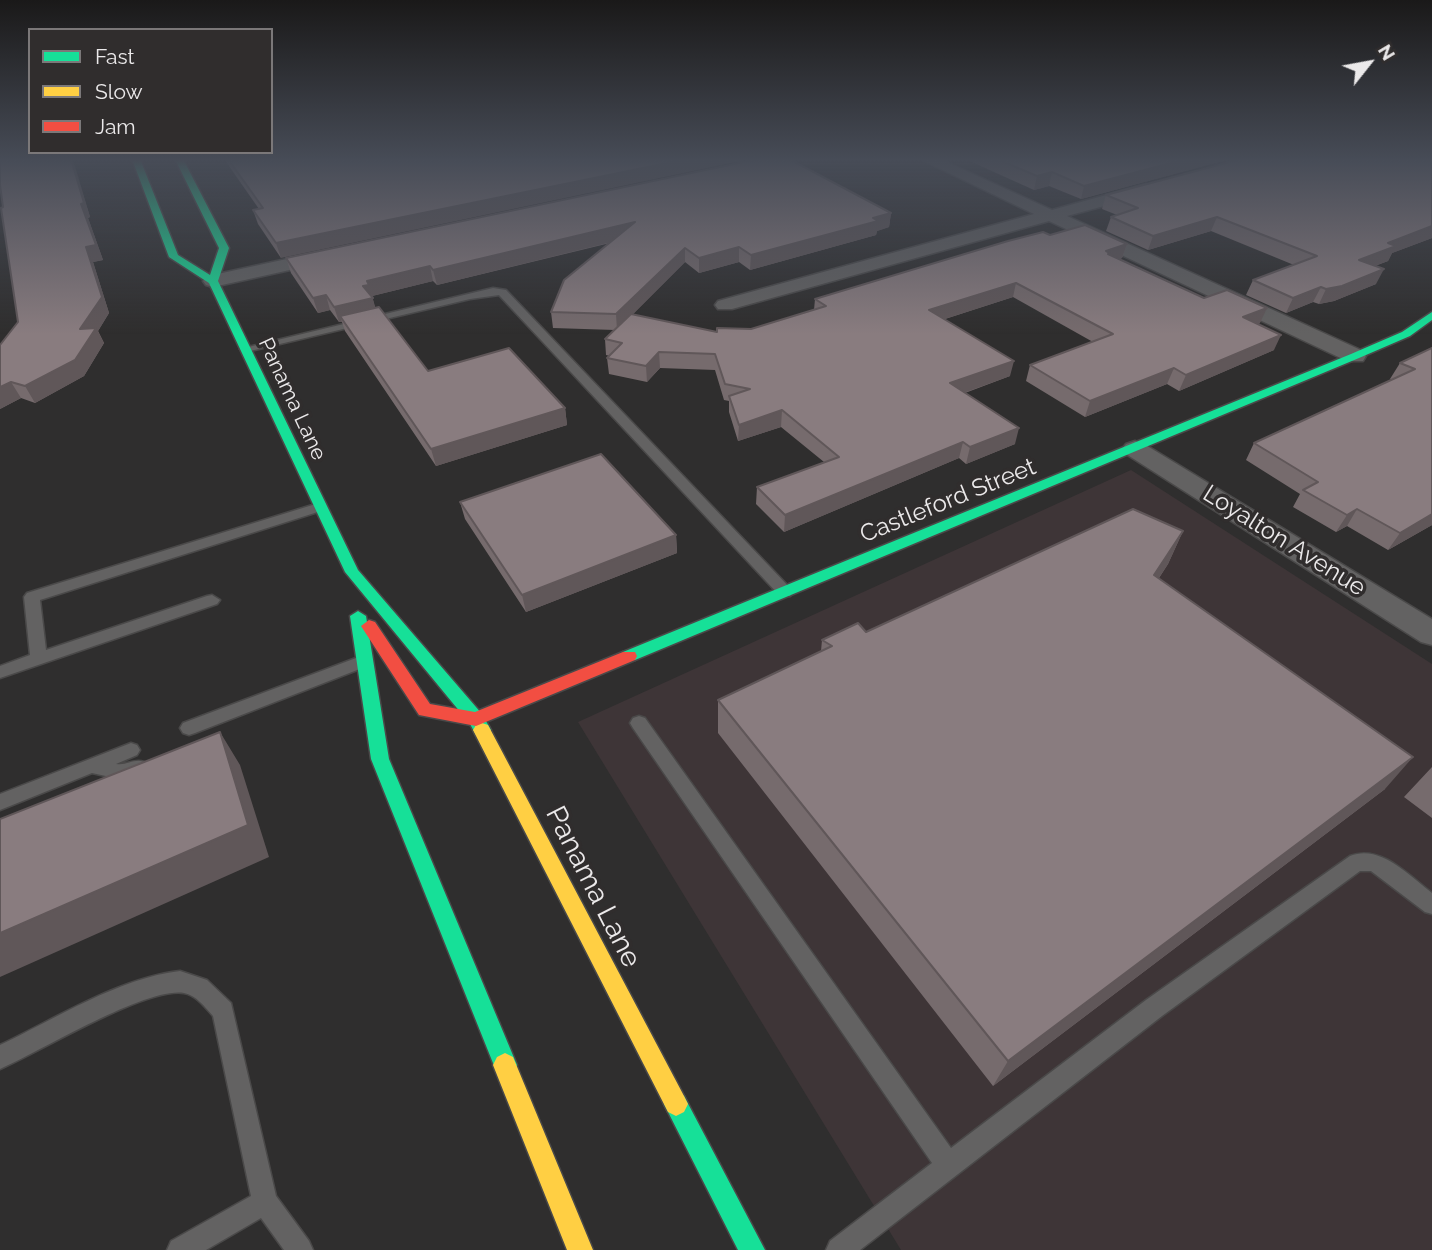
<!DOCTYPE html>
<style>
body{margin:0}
#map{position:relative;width:1432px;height:1250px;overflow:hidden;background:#2f2e2e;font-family:Raleway,sans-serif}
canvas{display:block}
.legend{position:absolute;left:28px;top:28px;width:245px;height:126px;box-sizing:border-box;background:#302d2d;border:2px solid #7b7879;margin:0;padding:9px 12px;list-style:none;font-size:21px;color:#ebe9ea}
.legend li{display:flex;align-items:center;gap:14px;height:35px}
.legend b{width:35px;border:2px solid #7b7879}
.north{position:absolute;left:1334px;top:28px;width:70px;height:70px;-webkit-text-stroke:5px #302d2d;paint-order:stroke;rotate:59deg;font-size:19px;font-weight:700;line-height:28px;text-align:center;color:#ebe9ea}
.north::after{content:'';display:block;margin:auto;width:24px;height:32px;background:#ebe9ea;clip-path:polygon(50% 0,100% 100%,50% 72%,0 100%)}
</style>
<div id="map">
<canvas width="1432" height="1250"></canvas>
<ul class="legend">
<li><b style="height:9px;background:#16e098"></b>Fast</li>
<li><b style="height:9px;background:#ffcf43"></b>Slow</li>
<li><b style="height:9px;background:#f24e42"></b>Jam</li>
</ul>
<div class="north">N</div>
</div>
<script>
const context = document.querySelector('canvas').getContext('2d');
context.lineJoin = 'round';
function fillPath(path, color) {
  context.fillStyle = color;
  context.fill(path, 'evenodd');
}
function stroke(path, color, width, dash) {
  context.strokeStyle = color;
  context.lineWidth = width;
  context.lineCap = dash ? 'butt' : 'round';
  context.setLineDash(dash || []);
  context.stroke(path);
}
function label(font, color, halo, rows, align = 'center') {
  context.font = font + ' Raleway,sans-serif';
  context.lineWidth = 7;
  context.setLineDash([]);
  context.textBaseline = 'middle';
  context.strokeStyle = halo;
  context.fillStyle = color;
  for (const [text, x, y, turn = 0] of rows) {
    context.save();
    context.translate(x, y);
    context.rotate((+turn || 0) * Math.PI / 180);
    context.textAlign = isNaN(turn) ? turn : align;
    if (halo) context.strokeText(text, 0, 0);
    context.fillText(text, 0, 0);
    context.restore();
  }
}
fillPath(new Path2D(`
 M1131,470l301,194v586h-531l-323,-528z`), '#3e3537');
const lane = new Path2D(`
 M493,288l13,2 284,298 3,4 -3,4h-10l-281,-301 -29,4 -224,53 -6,-3z
 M319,503l7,4 -2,3 -284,90 6,50 161,-54 5,-1 8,5 -3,4 -217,74v-12l30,-11 -6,-58 3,-4z
 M364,655l6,2 2,4 -2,4 -175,68 -6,2 -6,-2 -3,-5 3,-5z
 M639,716l6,2 306,430 195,-148 204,-144c31,-12 59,20 82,37v21l-7,-2 -54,-41h-11l-198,145 -302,234h-34l4,-9 102,-78 -299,-435 -3,-5 3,-5z
 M131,743l6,2 3,5 -3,5 -21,9c11,2 18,-6 28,-2l3,5 -3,5 -20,8 -32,-7 -92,37v-16z
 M180,971l27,9 24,23 45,193 33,45 4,9h-29l-23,-32 -55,32h-39l4,-9 80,-45 -38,-180c-8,-9 -17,-21 -29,-23 -39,-6 -144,59 -184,76v-24c55,-26 119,-67 180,-74z`);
const street = new Path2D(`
 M920,159h20l112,51 94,-26 6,1 2,4 -2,4 -85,23 296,135 3,5 -3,5h-16l-298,-140 -317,88h-14l-3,-4 3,-4 316,-87z
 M328,250l9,6 -2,4 -122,27 -7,-2 -3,-4 3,-4 7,-2z
 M1135,441l9,3 288,175v26l-11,-3 -295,-188 -4,-5 4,-5z`);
const fast = new Path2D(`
 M132,159h8l38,96 32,20 9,-27 -44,-89h8l46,89 -11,33 140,289 124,144 9,16 -3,5 -6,2 -6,-2 -6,-11 -125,-152 -136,-289 -40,-26z
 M1432,312v8l-22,16 -51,22 -724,302h-12l-2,-4 2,-4 728,-298 51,-22z
 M358,611l8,5 23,143 128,306 -4,8 -8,4 -8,-4 -126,-314 -21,-143z
 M676,1092l8,4 81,154h-27l-74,-146 4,-8z`);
const slow = new Path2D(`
 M482,723l6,2 196,371 4,8 -4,8 -8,4 -8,-4 -195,-382 3,-5z
 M505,1053l8,4 80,193h-26l-74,-185 4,-8z`);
const jam = new Path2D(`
 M369,620l6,2 55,82 45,8 148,-60h12l2,4 -2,4 -159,66 -57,-11 -58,-89z`);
stroke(lane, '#4a4949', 3);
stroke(street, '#4a4949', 3);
stroke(fast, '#4a4949', 3);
stroke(slow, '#4a4949', 3);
stroke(jam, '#4a4949', 3);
fillPath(lane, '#636262');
fillPath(street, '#636262');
fillPath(fast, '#16e098');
fillPath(slow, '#ffcf43');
fillPath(jam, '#f24e42');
fillPath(new Path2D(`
 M0,159h72l18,58 -2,1 15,42 -10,2 16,51 -11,18 6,12 -20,33 -49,27 -14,-5 -21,11 18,-87 -15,-115z
 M224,159h54l3,99 -23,-34 -5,-14 6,-1z
 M965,159h265l-149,40 -32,-13 -15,4z
 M1432,159v79l-40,15 -4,8 -13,5 1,18 -42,17 -15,3 -6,-2 -27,11 -40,-18 7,-15 41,-15 -83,-34 -63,19 -42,-19 5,-14 6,-2 -15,-6 4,-14z
 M891,213l-2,14 -12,4 -1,4 -126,35 -11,-8 -40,11 -14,-11 -53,53 85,17 34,-3 63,-19 1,-11 235,-64 77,9 -5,14 -2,1 140,64 -2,1 16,26 -95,41 -12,-7 -82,33 -59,-36 4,-16 63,-23 -80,-45 -68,22 65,57 -45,17 50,51 -49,20 -7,-6 -175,74 -28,-28 1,-17 67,-25 -43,-35 -43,14 -9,-29v-11l-5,-1 -9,-30 -55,-2 -13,14 -38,-8 -2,-16 3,-2 -4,-1 -1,-16 10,-9 -62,-2 -2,-16 59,-69 -173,42 -4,-4 -61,15 3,12 53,63 137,37 2,17 -131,41 -91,-135 -3,-9h-3l-9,-12 -12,3 -27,-40 -5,-15z
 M1432,348v177l-44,25 -41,-24 -11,6 -43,-25 7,-13 -54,-34 8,-17 138,-63 -2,-1 10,-16z
 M460,502l216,33 1,18 -151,59 -61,-93z
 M1183,531l-15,33 -9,14 226,211 -392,297 -275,-353v-33l103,-49 1,-11 44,-8z
 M1432,767v51l-28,-21z`), '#766b6d');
fillPath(new Path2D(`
 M71,159h1l3,7 15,51 -2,1 15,42 -10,2 16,51 -11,18 6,12 -20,33 -49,27 -10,-17 55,-57 6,-82 -5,-43z
 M687,159h63l-469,99 -5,-15z
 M1186,159h44l-149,40 3,-13z
 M1052,172l-3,14 -15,4 3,-14z
 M891,213l-2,14 -12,4 -1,4 -126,35 1,-15z
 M1217,217l-6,14 -63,19 5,-14z
 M635,222l1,14 -199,49 -4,-15z
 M1432,226v12l-40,15 -4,8 -36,13 7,-14 29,-17z
 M1127,244l-5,14 -15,5 -1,-12z
 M739,247v15l-40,11v-15z
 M685,248v14l-68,68 -1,-16z
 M430,266l3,15 -61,15 5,17 -37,3 2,6h-3l-5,-15 29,-21 4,-5z
 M1384,269l-8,15 -42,17 -15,3 7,-15z
 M1016,283l-3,14 -87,28 3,-15z
 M1321,287l-8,15 -27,11 7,-15z
 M326,295l4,15 -12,3 -5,-15z
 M1267,308l-7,15 -24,10 7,-16z
 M1281,335l-7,15 -95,41 7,-16z
 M659,352l1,16 -13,14 -1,-16z
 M1014,361l-4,15 -63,23 3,-16z
 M1174,368l-7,16 -82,33 5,-16z
 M11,382l10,16 -21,11v-22z
 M565,408l2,17 -131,41 -5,-17z
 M782,410l-1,17 -43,14 1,-16z
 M1019,428l-4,16 -49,20 4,-17z
 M963,442l-4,16 -175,74 1,-17z
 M1357,509l-10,17 -11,6 11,-17z
 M1432,514v11l-44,25 12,-17z
 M1183,531l-15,33 -29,44 15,-33z
 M676,535l1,18 -151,59 -4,-17z
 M220,732l20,33 29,92 -269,120v-44z
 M1413,757l-28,32 -392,297 15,-25z`), '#605759');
const building = new Path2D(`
 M0,159h71l13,44 -3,1 15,41 -10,2 16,50 -22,32 16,-1 -21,32 -50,26 -14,-4 -11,5v-42l18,-23 -17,-114 2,-1 -3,-22z
 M228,159h50l2,2 13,-2h394l-411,84 -23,-33 10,-2z
 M758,159h31l102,54 -18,5 5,3 -127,34 -12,-8 -40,11 -14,-10 -69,66 -65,-2 13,-32 71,-58 -202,48 -3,-4 -63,15 2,4 -6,1 10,12 -39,9 -8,-12 -13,3 -27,-40z
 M997,159h189l-102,27 -32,-14 -15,4z
 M1241,159h191v67l-44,17 8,3 -37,14 25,9 -42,17 -16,3 -5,-2 -28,11 -40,-18 64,-24 -100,-39 -64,19 -42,-19 27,-9 -32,-13z
 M1085,225l42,19 -21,7 4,2 -2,1 96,44 23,-8 40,18 -24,9 38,18 -95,40 -12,-7 -84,33 -60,-36 83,-31 -97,-51 -87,27 85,51 -64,22 69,45 -49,19 -7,-5 -178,73 -28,-28 82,-30 -57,-47 -43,15 -10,-29 21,-7 -25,-5 -10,-30 -56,-2 -13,14 -39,-8 15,-15 -17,-4 26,-25 86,18v-4l34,1 75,-23 -11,-7 193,-58 35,-9 7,3z
 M379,307l49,64 81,-23 56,60 -134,41 -91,-133z
 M1432,348v166l-32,19 -43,-24 -10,6 -44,-25 15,-8 -64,-39 161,-74 -15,-6z
 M601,454l75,81 -154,60 -62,-93z
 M1133,509l50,22 -29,44 259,182 -405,304 -290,-361 114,-54 -10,-6 36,-17 8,9z
 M220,732l28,93 -248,108v-114z`);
fillPath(building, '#897c7f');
stroke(building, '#605759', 2);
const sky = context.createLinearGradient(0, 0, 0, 334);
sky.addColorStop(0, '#1a1919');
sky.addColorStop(0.48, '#474c57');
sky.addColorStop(1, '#474c5700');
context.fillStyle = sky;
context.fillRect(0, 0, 1432, 334);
label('21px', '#ebe9ea', '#302d2d', [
 ["Panama Lane",292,399,65]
]);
label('24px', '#ebe9ea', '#302d2d', [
 ["Castleford Street",948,501,-22],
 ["Loyalton Avenue",1284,541,32]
]);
label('28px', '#ebe9ea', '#302d2d', [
 ["Panama Lane",593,887,63]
]);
</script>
